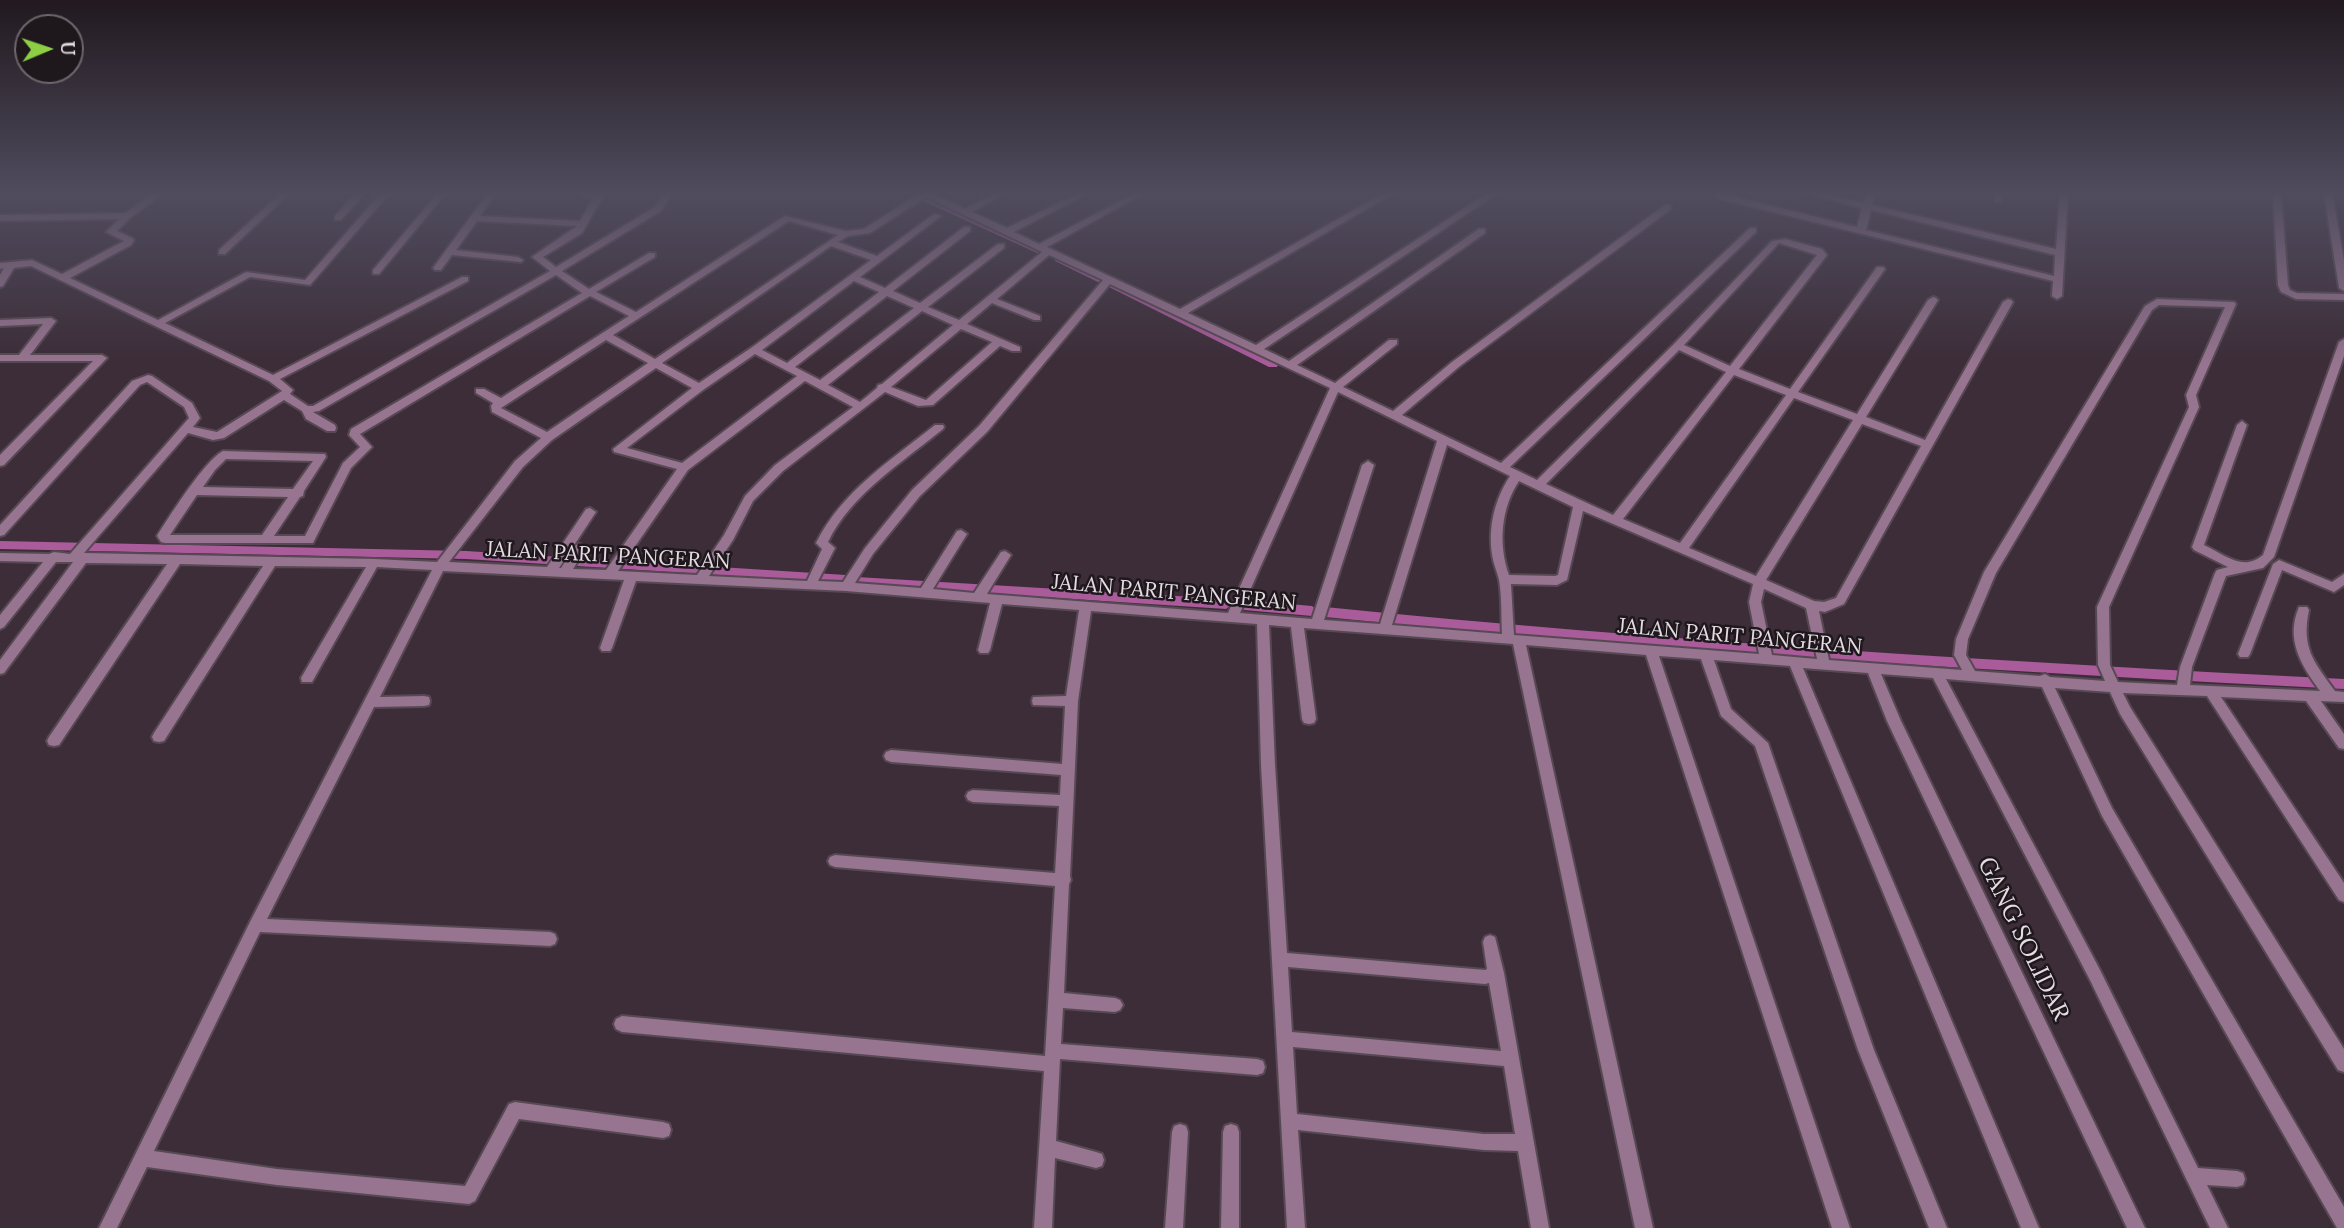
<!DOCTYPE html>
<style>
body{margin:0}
#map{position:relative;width:2344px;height:1228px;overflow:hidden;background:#3c2d38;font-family:Lora,serif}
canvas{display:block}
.north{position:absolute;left:14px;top:14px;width:70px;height:70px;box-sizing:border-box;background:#1e181d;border:2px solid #6e666c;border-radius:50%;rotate:88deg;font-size:19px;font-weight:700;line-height:28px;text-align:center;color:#e5dbe3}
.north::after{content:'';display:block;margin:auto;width:24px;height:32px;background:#8dce44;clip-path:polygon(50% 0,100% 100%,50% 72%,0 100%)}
</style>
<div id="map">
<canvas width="2344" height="1228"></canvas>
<div class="north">U</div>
</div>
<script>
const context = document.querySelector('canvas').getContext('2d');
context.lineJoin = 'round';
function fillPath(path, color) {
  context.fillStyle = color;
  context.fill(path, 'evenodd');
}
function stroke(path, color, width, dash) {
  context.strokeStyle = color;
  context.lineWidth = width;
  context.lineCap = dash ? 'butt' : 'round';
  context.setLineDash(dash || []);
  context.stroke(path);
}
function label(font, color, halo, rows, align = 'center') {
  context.font = font + ' Lora,serif';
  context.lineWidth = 5;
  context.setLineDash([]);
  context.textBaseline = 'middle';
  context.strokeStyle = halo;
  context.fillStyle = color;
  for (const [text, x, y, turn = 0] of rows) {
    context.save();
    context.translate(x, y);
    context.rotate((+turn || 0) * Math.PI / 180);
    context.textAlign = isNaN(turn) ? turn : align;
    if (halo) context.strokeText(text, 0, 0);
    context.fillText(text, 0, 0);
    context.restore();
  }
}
fillPath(new Path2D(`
 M910,193h10v1l-4,3z
 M926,196l117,53 2,2 -2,2h-6l-114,-52v-4z
 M1058,256l46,22 2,2 -2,2h-6l-43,-21v-4z
 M1110,281l167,82 1,2 -1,2h-8l-162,-81v-4z
 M0,541l466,10 380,24 6,4 -6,4 -380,-24 -466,-10z
 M857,577l369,22 6,5 -6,5 -369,-24 -6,-4z
 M1244,600l68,6 6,5 -6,5 -68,-6 -6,-5z
 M1325,607c339,34 679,55 1019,72v10c-340,-17 -680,-38 -1019,-72l-6,-5z`), '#a95b9a');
const street = new Path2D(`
 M146,193h10l4,3 -30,22 -13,13 15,7 2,2 -3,5 -61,33 88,42 88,-48 59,8 76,-87h9l-80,92 -60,-8 -85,46 108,52 189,-98h6v4l-188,98 13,11 -3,4 18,12h5l237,-135 -18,-14 45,-31 -100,-5 -21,29 62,7 5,3 -2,2 -69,-7 -11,15h-6l-2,-2 55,-75h8l-16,23 100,5 14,-25h-12l-4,-3h27l-23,40 -39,24 13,10 99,-60 9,-14h8l-11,18 -99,60 27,18 60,-36h6v4l-59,35 40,20 149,-96 61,15 18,-2 56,-36h11l34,16 31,-16h10l-34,19 35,16 72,-35h10l-75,39 25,12 96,-51h10l-98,54 133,62 204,-116h10l-206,120 68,32 232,-152h10l-234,156 25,12 190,-132h6v4l-188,132 38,18 54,-43h8v4l-54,43 50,24 59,-49 213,-157h6v4l-211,157 -58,49 99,48 249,-235h6v4l-246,235 27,13 137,-136 98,-103 13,-2 37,10 5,6 -88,114 51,20 87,-122h6l2,2 -87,123 59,22 71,-114 5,-3 3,1 2,2 -72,117 59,23 78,-138 5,-3 3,1 2,2 -169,302 -19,8 -6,-1 10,49 133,10 -8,-15 2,-16 28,-67 161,-266 12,-7 77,3 2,2 -40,91 3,12 -90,200 1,58 8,17 59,3 3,-18 35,-94 2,-3 11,-3 -34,-17 -2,-3 45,-122 5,-4 5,4 -43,120c21,10 39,27 59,10l76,-213 5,-3v17l-70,201 -11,11 -37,8 -34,91 -2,18 130,6c-19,-26 -35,-52 -21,-84h8l2,3c-8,38 5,52 26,81l9,1v10l-23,-1 23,33v15l-5,-1 -33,-47 -85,-4 123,186v19l-5,-2 -132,-204 -84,-3 7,14 214,342v23l-6,-2 -218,-356 -10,-22 -55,-4 57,120 232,399v21h-7l-235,-412 -60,-129 -96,-8 154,291 98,198 39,3 6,2 2,6 -2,6 -6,2 -30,-2 21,43h-18l-120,-248 -157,-302 -52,-4 20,47 244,507h-18l-240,-507 -19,-48 -65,-5 236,560h-18l-231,-562 -76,-6 17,49 37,34 106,307 73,178h-18l-71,-178 -103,-304 -34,-30 -20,-57 -42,-3 191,572h-18l-186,-573 -120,-10 127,583h-18l-122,-584 -209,-16 12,91 -2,4 -5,1 -5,-1 -2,-4 -11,-92 -22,-2 6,140 12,188 198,17 2,-1 -4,-27 2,-5 5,-2 5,2 9,36 45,255h-18l-13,-77 -34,-1 -186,-20 7,98h-18l-26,-463 -4,-141 -166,-13 -13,90 -8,175 1,4 -2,4 -5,109 51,5 5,2 3,5 -3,5 -5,2 -52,-4 -2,36 196,15 6,2 2,6 -2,6 -6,2 -197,-16 -4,82 40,11 6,2 2,6 -2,6 -6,2 -41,-10 -3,70h-18l10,-157 -422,-39 -6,-3 -2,-5 2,-5 6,-3 423,40 10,-170 -220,-19 -5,-2 -2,-4 2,-4 5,-2 220,18 4,-67 -86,-4 -5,-2 -2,-4 2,-4 5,-2 87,5 1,-20 -170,-13 -5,-2 -2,-4 2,-4 5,-2 171,14 3,-58 -32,-1 -1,-4 1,-4 33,-1 13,-86 -77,-6 -12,46 -2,3h-8l-2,-3 12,-47 -144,-12 -210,-10 -24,67 -2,3h-8l-2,-3 24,-68 -181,-9 -63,126 44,-1 5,1 1,4 -1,4 -5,1 -50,1 -107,212 283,13 5,2 2,5 -2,5 -5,2 -290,-14 -106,219 123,18 188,17 44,-82 6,-2 148,20 6,2 2,6 -2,6 -6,2 -144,-19 -44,82 -6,3 -192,-19 -130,-18 -30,61h-18l152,-308 181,-350 -55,-3 -65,115h-10l-1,-4 65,-111 -91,-1 -111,175 -5,1 -5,-1 -2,-4 2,-4 109,-167 -83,-2 -121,181 -5,1 -5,-1 -2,-4 2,-4 118,-173 -81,-1 -82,110 -4,1v-14l73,-98h-17l-52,65 -4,2v-14l43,-53 -43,-1v-8l49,1 5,-2 16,2 119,-136 -5,-11 -37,-25 -7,3 -136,150 -4,1v-11l132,-144 16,-6 4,1 40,27 8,15 -7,9 24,5 65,-41 -13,-10 -238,-115 -17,2 -11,18 -3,1v-12l4,-7 -4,1v-6l32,-3 30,14 62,-33 -18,-9 13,-13 -119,2v-6l125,-2 25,-17zM926,197l116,55 -83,68 -31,-13 76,-59v-4h-6l-78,59 -27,-12 77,-60v-4h-6l-79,61 -25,-11 81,-61 -7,-2 -57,42 -39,-14 10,-6 22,-3zM789,221l49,14 -183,124 -42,-24zM1779,243l38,12 -87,111 -46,-21zM831,246l40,14 -120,88 -52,35 -37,-20zM1049,255l54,25 -124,146 -67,64 -47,58 -22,34 -25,-1 17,-33 -7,-6c24,-49 74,-79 115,-113l1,-2 -1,-2h-8c-44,35 -93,66 -119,118l6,6 -15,32 -98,-5 24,-36 20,-39 30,-30 102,-79 33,14 15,-1 67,-59 12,5h8v-4l-53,-23 25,-21 42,17h6v-4l-43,-17zM556,275l26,18 -231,136 -2,6 11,12 -17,16 -38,73h-31l26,-39 3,-1 1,-5 22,-34 -1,-3 -102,-3c-18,9 -54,66 -66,85l4,6 4,1h148l38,-75 21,-21 -12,-13 230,-138 39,20 -128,82 -17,-9h-8v4l17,10 -2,3 1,6 49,26 -26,23 -78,101 -63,-3 -290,-6 104,-120 25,7 11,-2 60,-38 18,11 4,8 21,12h8l1,-3 -1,-3 -22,-13 6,-1zM854,281l25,11 -92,71 -25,-13zM1110,284l220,104 -102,225 -241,-19 24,-39 -6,-4 -4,1 -27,41 -41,-4 34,-55 -6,-4 -4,1 -36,57 -66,-5 18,-29 47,-58 67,-64zM887,296l27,12 -94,72 -25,-13zM2159,305l66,2 -39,88 3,12 -92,200 1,58 7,16 -55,-4 -5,-3 -5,2 -65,-5 -9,-16 2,-16 28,-66 156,-263zM922,311l31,14 -71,59 -4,1 -1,3 -17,14 -32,-17zM961,329l31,13 -66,58 -35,-13zM606,340l42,23 -101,69 -46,-24zM1679,350l47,22 -113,143 -67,-31zM755,354l42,22 -115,87 -55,-15 76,-58zM656,368l36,20 -79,61 1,3 63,17 -71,101 -33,-1 13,-21 -6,-4 -4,1 -15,23h-2l37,-56 -6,-4 -4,1 -39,58 -98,-5 74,-95 29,-27zM1734,375l52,20 -106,148 -57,-24zM805,381l48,26 -78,58 -30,31 -21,39 -27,40 -79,-4 70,-101zM1338,392l99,49 -57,183 -56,-4 50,-155 -6,-4 -6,4 -50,154 -72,-6zM1794,398l59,22 -97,156 -67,-28zM1862,424l59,22 -85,152 -12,4 -10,-1 -48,-21zM1447,445l63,31c-15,23 -22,50 -18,78 1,9 5,17 7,26 3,17 2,36 3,54l-110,-9zM226,459l87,2 -20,28 -90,-2 12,-17zM1519,481l54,26 -15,68 -3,1 -46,-1c-11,-31 -8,-67 10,-94zM197,495l91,2 -26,38h-92zM1583,511l170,73 -4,18 10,52 -245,-19 -3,-51 46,1 10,-5zM1764,589l42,19 11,51 -45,-4 -11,-53zM1288,967l197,17 4,-1 12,68 -209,-19zM1293,1047l211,19 11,68h-31l-187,-20z
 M281,193h9l-65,61h-6v-4z
 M356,193h9l-24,27h-6v-4z
 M438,193h8l-67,81h-6v-4z
 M1719,193l138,34 5,-19 -57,-15h14l45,10 3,-10h8l-3,12 184,44 4,-56h8l-6,103 -5,3 -5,-3 1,-15 -337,-83 -1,-2zM1871,210l184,45 -1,21 -188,-46z
 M1995,193h8l-2,9h-6z
 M2273,193h8l7,92 2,5 7,3 47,1v6l-48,-1 -15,-7 -3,-7z
 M2324,193h8l12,67v31l-5,-3z
 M51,318l5,3 -26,34h72l5,3 -103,107 -4,1v-11l93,-94h-93v-6h19l24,-31 -43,2v-6z
 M2279,560l53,22 12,-8v11l-10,7 -52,-22 -32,84 -2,3h-8l-2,-3 35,-90z
 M1180,1124l6,2 2,6 -5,96h-18l7,-96 2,-6z
 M1231,1124l6,2 2,6v96h-18l2,-96 2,-6z`);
stroke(street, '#574953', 4);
fillPath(street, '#97748f');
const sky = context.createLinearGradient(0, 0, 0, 365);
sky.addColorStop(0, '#21191f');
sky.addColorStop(0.53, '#504c5e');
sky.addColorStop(1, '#504c5e00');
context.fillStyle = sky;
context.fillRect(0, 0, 2344, 365);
label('21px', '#e5dbe3', '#1e181d', [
 ["JALAN PARIT PANGERAN",608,556,3],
 ["JALAN PARIT PANGERAN",1174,593,5],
 ["JALAN PARIT PANGERAN",1740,637,5]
]);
label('24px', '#e5dbe3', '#1e181d', [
 ["GANG SOLIDAR",2023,939,64]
]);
</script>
